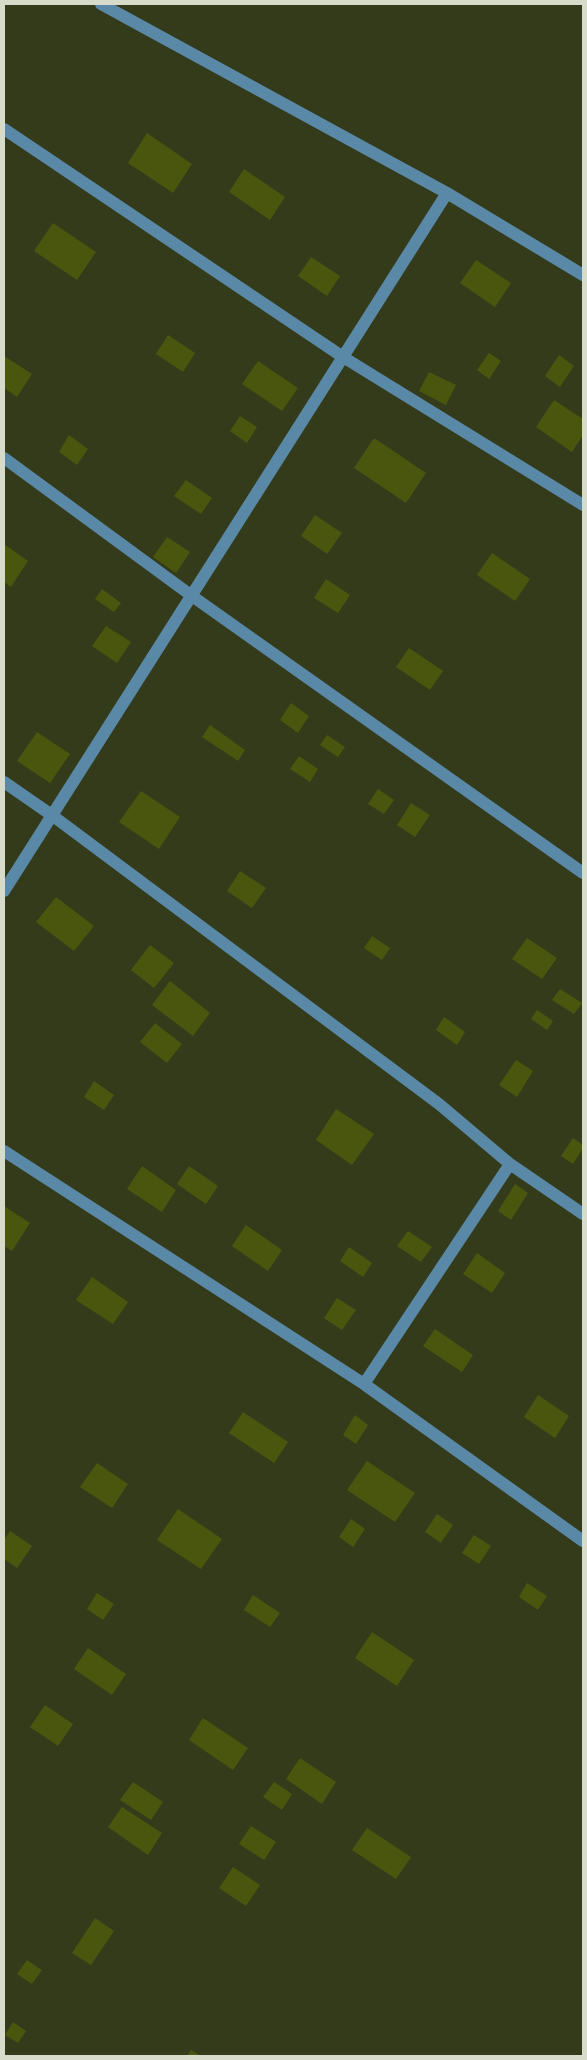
<!DOCTYPE html>
<style>
body{margin:0}
#map{position:relative;width:587px;height:2060px;overflow:hidden;background:#343b1b;font-family:Manrope,sans-serif}
canvas{display:block}
.frame{position:absolute;inset:0;border:5px solid #d7dcca;pointer-events:none}
</style>
<div id="map">
<canvas width="587" height="2060"></canvas>
<div class="frame"></div>
</div>
<script>
const context = document.querySelector('canvas').getContext('2d');
context.lineJoin = 'round';
function fillPath(path, color) {
  context.fillStyle = color;
  context.fill(path, 'evenodd');
}
function stroke(path, color, width, dash) {
  context.strokeStyle = color;
  context.lineWidth = width;
  context.lineCap = dash ? 'butt' : 'round';
  context.setLineDash(dash || []);
  context.stroke(path);
}
fillPath(new Path2D(`
 M147,133l45,31 -19,29 -45,-30z
 M244,169l41,28 -15,23 -41,-28z
 M53,223l43,29 -19,28 -43,-29z
 M311,257l29,19 -13,20 -29,-20z
 M476,260l35,23 -16,24 -35,-24z
 M168,335l27,18 -12,19 -27,-18z
 M489,353l12,8 -12,18 -12,-9z
 M559,355l15,11 -14,21 -15,-11z
 M4,356l28,18 -15,23 -13,-9z
 M258,361l40,27 -16,23 -40,-27z
 M429,372l27,13 -10,20 -27,-14z
 M554,400l29,19v16l-11,17 -36,-25z
 M240,416l17,11 -10,16 -17,-12z
 M69,435l19,14 -11,16 -18,-13z
 M374,438l52,35 -20,30 -52,-35z
 M186,480l26,18 -11,16 -27,-18z
 M315,515l27,18 -15,21 -26,-18z
 M167,537l23,15 -14,21 -23,-16z
 M4,544l24,17 -17,26 -7,-5z
 M492,553l38,26 -15,22 -38,-26z
 M326,579l24,16 -12,18 -24,-15z
 M102,589l19,14 -7,9 -19,-13z
 M106,626l25,16 -14,21 -25,-17z
 M409,648l34,23 -13,19 -34,-23z
 M291,703l18,13 -11,17 -18,-13z
 M210,725l35,25 -7,11 -36,-24z
 M37,732l33,22 -20,29 -33,-22z
 M327,735l18,12 -7,10 -18,-12z
 M299,756l19,13 -8,13 -20,-13z
 M378,789l16,11 -10,14 -16,-10z
 M141,791l39,26 -21,32 -40,-27z
 M411,803l19,12 -15,22 -18,-12z
 M240,871l26,17 -14,20 -25,-17z
 M56,897l38,29 -20,25 -38,-29z
 M372,936l18,12 -8,12 -18,-12z
 M527,938l30,20 -15,21 -30,-20z
 M150,945l24,18 -20,25 -23,-18z
 M170,981l40,32 -17,23 -41,-31z
 M560,989l22,14 -8,11 -22,-14z
 M537,1010l16,11 -6,9 -16,-11z
 M444,1017l21,15 -8,13 -21,-15z
 M155,1023l27,21 -15,19 -27,-21z
 M516,1060l17,11 -16,26 -18,-12z
 M94,1081l20,14 -10,15 -20,-13z
 M336,1109l38,25 -22,31 -36,-25z
 M573,1138l10,7v3l-10,16 -12,-8z
 M142,1166l34,24 -14,22 -35,-23z
 M189,1166l29,20 -12,18 -29,-20z
 M515,1184l13,9 -17,27 -13,-9z
 M4,1206l26,17 -18,28 -8,-5z
 M246,1225l36,25 -14,21 -36,-25z
 M408,1231l24,16 -11,15 -24,-16z
 M349,1247l23,16 -9,14 -23,-16z
 M477,1253l28,20 -13,20 -29,-19z
 M92,1277l36,25 -15,22 -37,-24z
 M337,1298l19,12 -14,20 -18,-12z
 M435,1329l38,26 -11,17 -39,-26z
 M538,1395l31,21 -14,22 -31,-21z
 M243,1412l45,30 -14,21 -45,-30z
 M355,1415l13,10 -12,19 -13,-9z
 M367,1461l48,32 -20,29 -48,-32z
 M97,1463l31,21 -16,24 -32,-21z
 M178,1509l44,30 -21,30 -44,-29z
 M437,1514l16,11 -12,18 -16,-11z
 M351,1519l14,10 -12,18 -14,-10z
 M10,1531l22,15 -15,22 -13,-9v-19z
 M474,1535l17,11 -12,18 -17,-11z
 M527,1583l20,13 -9,14 -19,-13z
 M97,1593l17,11 -11,16 -16,-11z
 M253,1595l27,18 -10,14 -26,-17z
 M372,1632l42,28 -17,26 -42,-28z
 M88,1648l38,26 -14,21 -38,-26z
 M45,1705l28,19 -15,22 -28,-19z
 M203,1718l45,30 -15,22 -44,-30z
 M300,1758l36,24 -14,22 -36,-25z
 M133,1782l30,20 -12,18 -31,-20z
 M274,1782l18,12 -10,16 -19,-13z
 M122,1807l40,26 -14,22 -40,-28z
 M251,1826l25,16 -12,18 -25,-16z
 M367,1828l44,29 -15,22 -44,-29z
 M233,1867l27,18 -14,21 -27,-18z
 M95,1918l19,13 -23,34 -19,-12z
 M27,1960l15,10 -10,14 -15,-10z
 M13,2022l13,9 -8,12 -13,-8z
 M191,2050l10,6h-14z`), '#4a560e');
stroke(new Path2D(`
 M101,4l346,189 136,82
 M4,129l339,228 240,148
 M4,458l188,138 391,277
 M4,782l49,34 386,288 71,60 73,50
 M4,891l443,-698
 M4,1151l360,233 219,157
 M364,1384l146,-220`), '#5a89a8', 12);
</script>
